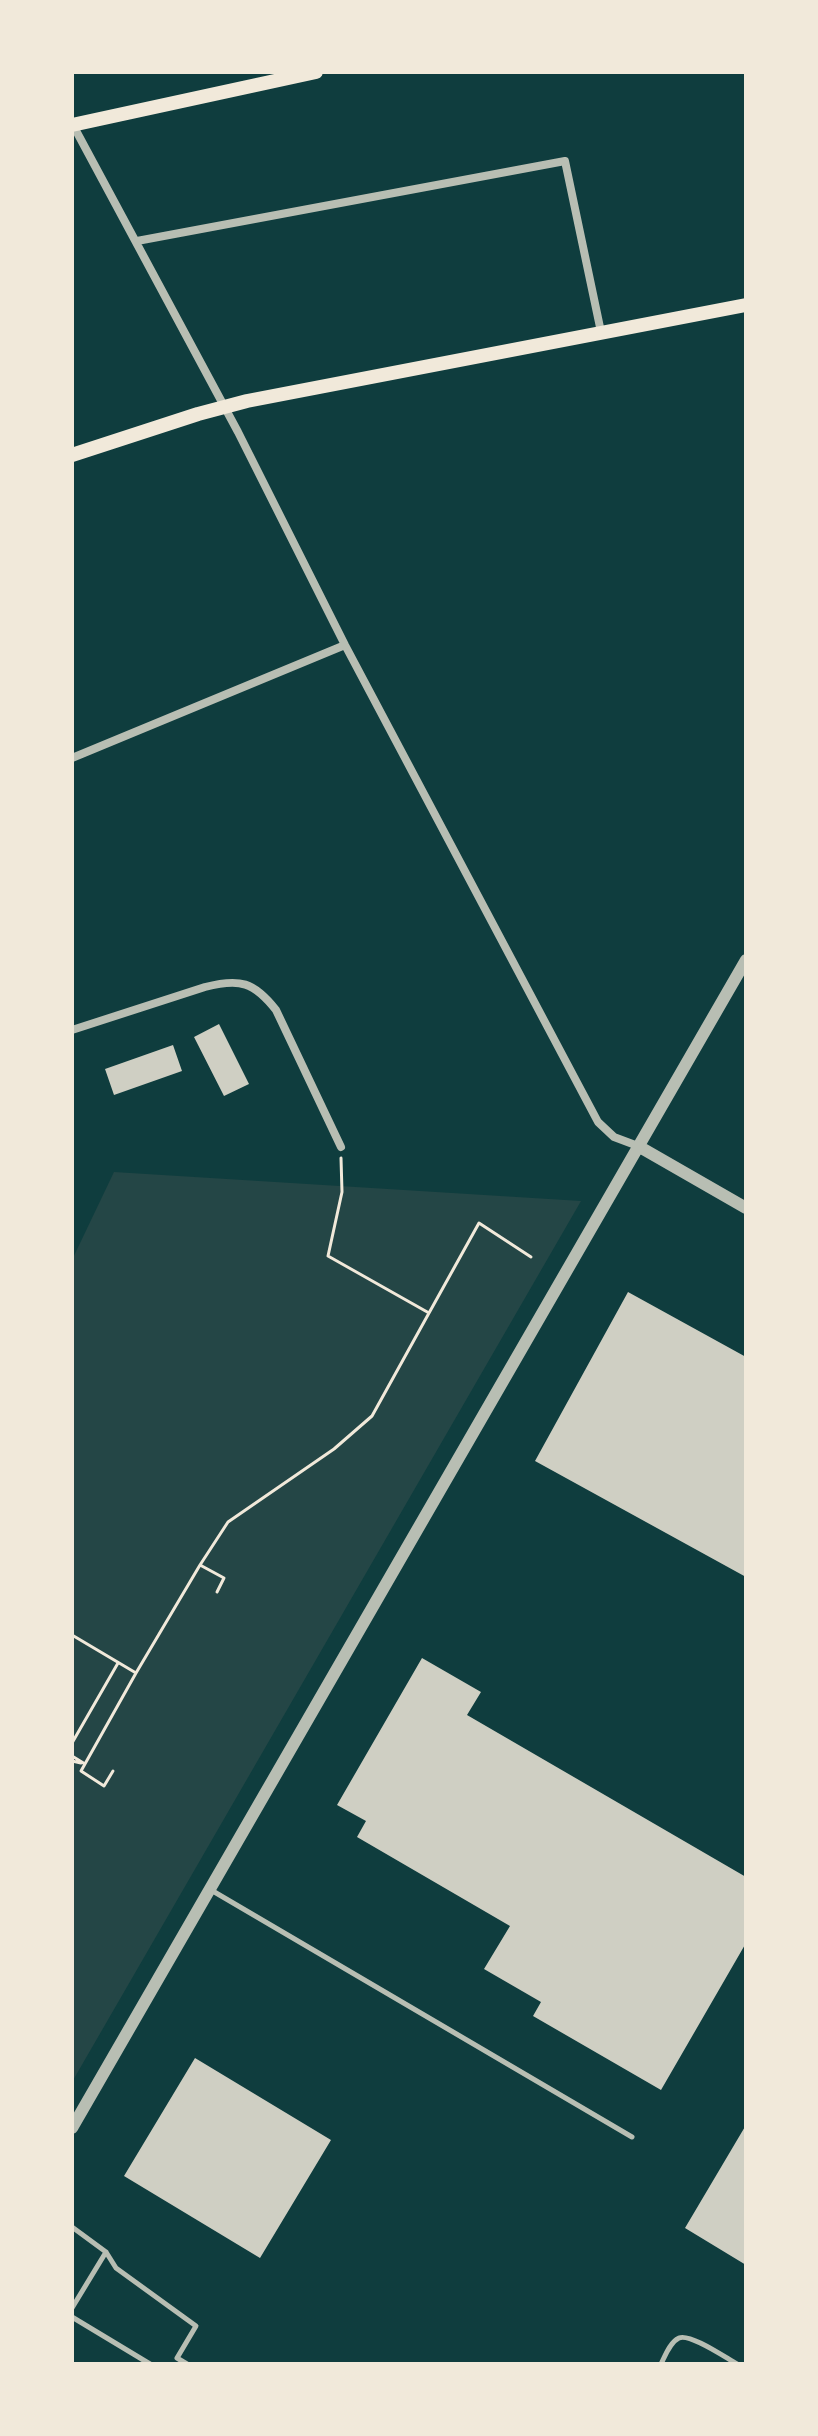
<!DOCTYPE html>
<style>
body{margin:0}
#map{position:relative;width:818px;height:2436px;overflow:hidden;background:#0f3d3e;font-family:Ubuntu,sans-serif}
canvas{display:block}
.frame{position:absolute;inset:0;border:74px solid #f1e9da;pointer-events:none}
</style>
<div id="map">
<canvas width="818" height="2436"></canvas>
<div class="frame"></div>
</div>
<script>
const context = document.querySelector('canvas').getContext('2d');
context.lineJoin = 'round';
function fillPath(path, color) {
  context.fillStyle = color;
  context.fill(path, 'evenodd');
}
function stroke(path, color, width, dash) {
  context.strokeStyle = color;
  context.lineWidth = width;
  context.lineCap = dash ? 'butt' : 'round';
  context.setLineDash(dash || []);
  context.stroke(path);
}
fillPath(new Path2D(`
 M114,1172l467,29 -509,881v-822z`), '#244646');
fillPath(new Path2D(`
 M219,1024l30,60 -25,12 -30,-59z
 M173,1045l9,26 -68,24 -9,-26z
 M628,1292l118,65v220l-211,-116z
 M422,1658l59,34 -14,23 279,162v66l-85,147 -128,-74 8,-14 -57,-33 26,-43 -153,-89 9,-16 -29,-16z
 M195,2058l136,82 -71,118 -136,-82z
 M746,2125v140l-61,-37z`), '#cfcfc3');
stroke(new Path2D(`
 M429,1313l50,-90 52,34
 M200,1565l24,13 -7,14
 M72,1635l64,38
 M72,1743l46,-80
 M72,1756l13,8
 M72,1761l9,2
 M113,1771l-9,15 -23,-15 55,-98 64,-108 28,-43 106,-73 38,-33 57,-103 -101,-57 14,-64 -1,-34`), '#f1e9da', 3);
stroke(new Path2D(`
 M211,1890l421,247
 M72,2227l34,25 10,16 80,58 -19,32 10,6
 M72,2308l34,-56
 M72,2317l78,47
 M661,2364c4,-8 9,-22 18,-26 11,-5 47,20 58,26`), '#b8beb3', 5);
stroke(new Path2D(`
 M73,125l165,307 107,213 253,477 16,15 24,9
 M137,241l428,-80 36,171
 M72,758l273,-113
 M72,1030l133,-43c35,-9 49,-5 71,23l65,137`), '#b8beb3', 8);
stroke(new Path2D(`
 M638,1146l108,62
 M72,2128l674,-1168`), '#b8beb3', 12);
stroke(new Path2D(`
 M72,125l244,-53
 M72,455l126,-41 49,-13 499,-96`), '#f1e9da', 14);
</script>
